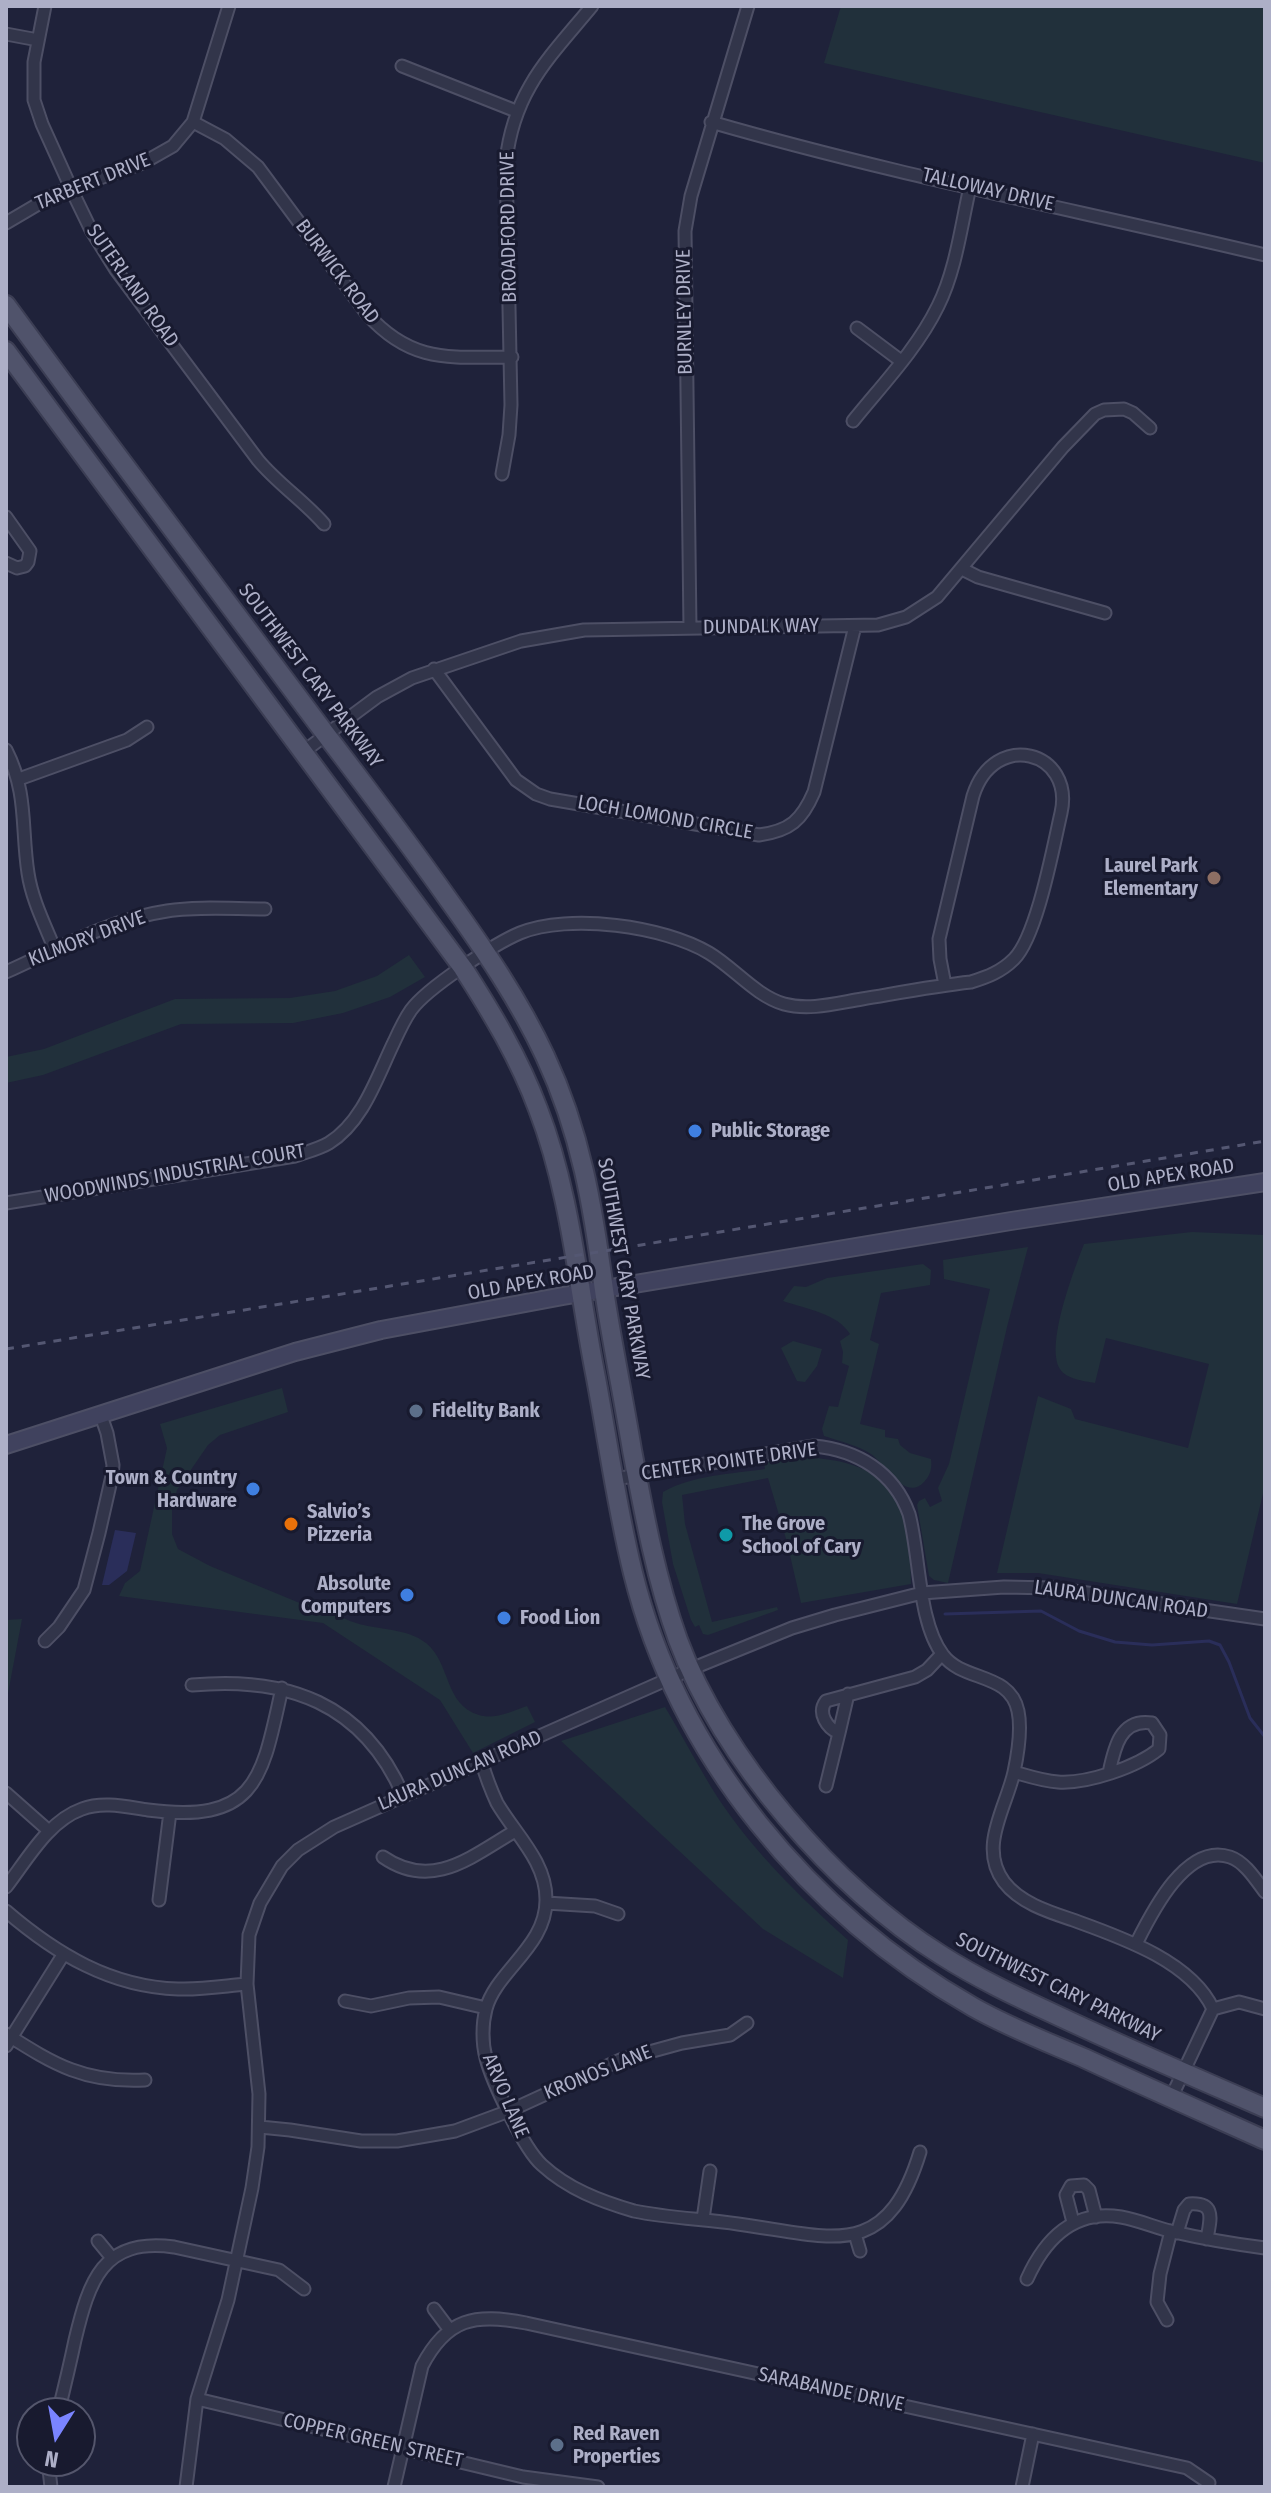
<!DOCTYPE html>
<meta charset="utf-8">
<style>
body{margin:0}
#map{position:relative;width:1271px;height:2493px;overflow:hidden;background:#1f223a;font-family:"Fira Sans Condensed",sans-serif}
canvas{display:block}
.frame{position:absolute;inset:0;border:8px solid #adafc7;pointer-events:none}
.north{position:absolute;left:16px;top:2397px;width:80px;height:80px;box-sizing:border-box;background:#181a2f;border:2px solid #54566c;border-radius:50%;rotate:191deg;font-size:22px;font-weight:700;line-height:32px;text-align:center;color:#adafc7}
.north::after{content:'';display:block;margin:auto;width:28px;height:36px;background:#7a84ff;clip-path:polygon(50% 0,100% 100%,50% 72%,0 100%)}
</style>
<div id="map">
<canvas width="1271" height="2493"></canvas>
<div class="frame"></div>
<div class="north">N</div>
</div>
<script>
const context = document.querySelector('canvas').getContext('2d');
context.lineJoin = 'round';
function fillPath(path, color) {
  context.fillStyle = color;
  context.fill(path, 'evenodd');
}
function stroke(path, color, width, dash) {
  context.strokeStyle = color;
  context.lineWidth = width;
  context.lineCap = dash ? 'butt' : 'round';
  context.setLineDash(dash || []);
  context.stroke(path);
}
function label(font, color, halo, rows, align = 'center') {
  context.font = font + ' "Fira Sans Condensed",sans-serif';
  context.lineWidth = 6;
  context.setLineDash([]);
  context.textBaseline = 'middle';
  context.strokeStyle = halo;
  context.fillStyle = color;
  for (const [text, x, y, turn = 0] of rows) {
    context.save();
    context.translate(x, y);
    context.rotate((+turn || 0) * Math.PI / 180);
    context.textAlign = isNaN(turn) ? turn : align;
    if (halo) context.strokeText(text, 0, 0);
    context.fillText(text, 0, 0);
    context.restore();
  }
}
fillPath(new Path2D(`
 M841,6h424v157l-441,-100z
 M409,955l16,22 -35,20 -47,16 -50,10 -112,1 -138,51 -37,8v-26l38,-8 131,-50 115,-1 45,-7 42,-15z
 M1192,1232l73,3v250l-28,119 -199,-31h-41l41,-177 33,13 4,10 113,29 21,-84 -103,-26 -11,45c-11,-2 -29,-4 -35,-14 -15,-24 14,-99 24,-125z
 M1028,1247l-21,80 -59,256 -14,-3 -5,-4 -12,-71 2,-4 6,-3 5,9 12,-6 -4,-13 11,-24 41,-175 -46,-10 -1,-19z
 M923,1264l8,6 -1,15 -49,8 -11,47 9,4 -19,80 25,6v7l13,2 2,6 10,8 21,6c1,8 0,16 -7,23 -19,20 -38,-17 -53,-28 -14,-9 -32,-13 -47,-18l-2,-7 7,-23 9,1 11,-41 -7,-3 1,-11 -3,-11 10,-7c-13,-21 -44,-25 -67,-33l11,-15 12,1 21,-9z
 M793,1341l29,8 -5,17 -12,16 -8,-1 -16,-33z
 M282,1388l6,24 -68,23 -12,10 -31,45 -5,18v26l6,15 32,17 97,40 6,-8c13,10 27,20 43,25 22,7 51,5 70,20 25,20 18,62 53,72 15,5 34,-4 48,-9l8,16 -62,31 -33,-53 -117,-77 -204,-27 6,-13 15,-12 27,-123 -7,-24z
 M796,1457c93,2 115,38 115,127l-110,19 -14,-61 -19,-64 -86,17 3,29 27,98 65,-15 1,3 -70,25 -5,-1 -4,-9 -4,2 -4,-7 -18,-56 -11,-62 1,-10c30,-17 68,-18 102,-23l-1,-6z
 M22,1619l-16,85v-84z
 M665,1707c18,30 34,61 53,91 35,53 83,100 130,142l-5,38 -80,-49 -202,-188z`), '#21303b');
fillPath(new Path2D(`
 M115,1530l21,3 -9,38 -18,14h-7z`), '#2a2e5a');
stroke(new Path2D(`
 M945,1614l96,-3 38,20 36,11 37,3 57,-4 11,4 9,17 21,56 15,19`), '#2a2e5a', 3);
const minor = new Path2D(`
 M45,6l-11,56v38l8,24 33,73 16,33 25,40 142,190c20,24 46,41 66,64
 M6,34l32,6
 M402,66l114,45
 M193,122l32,17 33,28 109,147c45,50 83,43 145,43
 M711,122c183,53 370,89 554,133
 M6,223l51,-30 86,-30 30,-17 20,-24 36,-116
 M857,328l44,33
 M853,421c29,-36 64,-72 85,-115 18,-36 23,-80 32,-119
 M502,474l7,-39 2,-30 -5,-244c8,-71 43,-103 86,-155
 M6,517l24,34 -2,11 -3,4 -8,2 -11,-5
 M962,569l16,8 127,36
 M690,628l-5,-397 6,-35 57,-190
 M434,669l82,111 20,14 14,5 209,36c31,-4 43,-15 55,-43l41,-166
 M6,750c22,43 15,78 22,123 4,27 17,52 27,77
 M303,752l74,-55 35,-19 109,-37 63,-11 294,-5 28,-8 31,-20 126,-150 32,-33 9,-4 20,-1 9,4 17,15
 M19,779l108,-39 20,-13
 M6,972c51,-23 105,-53 161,-61 31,-5 66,-2 98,-2
 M6,1203l289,-47c11,-4 24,-7 34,-13 34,-21 48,-66 65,-101 5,-11 10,-22 17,-32 16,-22 83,-66 109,-77 49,-20 144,-7 189,20 25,15 47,43 75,51 25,7 53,-1 78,-5 36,-6 72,-13 109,-17 16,-5 30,-10 43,-23 23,-23 39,-111 47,-146 14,-62 -67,-84 -88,-17l-34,143 1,20 5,26
 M615,1479l199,-33c43,4 80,26 95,68 11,41 9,109 34,141 20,27 67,17 75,56 4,19 0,42 -4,61 -8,36 -36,75 -10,110 16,21 45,30 69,38 47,17 118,41 140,89l-42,89
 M45,1641l14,-14 25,-37 15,-57 13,-57 1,-11 -6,-32 -7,-20
 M192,1685c95,-9 171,18 211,110
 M839,1733l9,-39
 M482,1763c4,14 9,27 15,40 18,31 49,58 49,96 1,47 -50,72 -60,110 -4,15 -4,34 0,49 6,24 38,91 56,107 26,24 58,36 92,46 34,7 69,8 104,13 91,12 148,40 182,-72
 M1014,1772c14,4 29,9 44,10 29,2 79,-15 101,-33l1,-14 -8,-12c-32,-5 -38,26 -43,50
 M826,1786l13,-53c-12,-5 -22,-20 -13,-32l89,-24 12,-7 15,-16
 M6,1793l43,38
 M383,1857c49,34 88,0 132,-26
 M6,1887c21,-27 42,-66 76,-78 21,-8 45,-2 66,1 109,14 114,-31 134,-122
 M159,1900l11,-88
 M546,1903l49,3 23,8
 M6,1911c50,43 105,76 172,78 23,1 46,-3 69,-5
 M1136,1944c15,-30 50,-102 94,-87 15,5 26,23 35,35
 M345,2001l26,5 38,-8 30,-1 47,11
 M1213,2009l26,-7 26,7
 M6,2034c49,31 79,49 139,46
 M6,2046l57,-91
 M260,2127l30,3 71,11h36l58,-10 54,-20 111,-51 62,-17 48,-8 17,-12
 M703,2219l7,-48
 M1073,2222l-7,-27 5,-9 13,-1 5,5 7,27
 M1177,2233l7,-23 5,-6c28,-2 21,16 18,35
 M855,2234l5,17
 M98,2241l14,17
 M1027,2279c18,-40 47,-70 94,-62 18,3 35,11 53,15 30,7 60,12 91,16
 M434,2309l15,20
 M1167,2320l-10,-18 3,-28 11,-43
 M197,2399l326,78 75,10
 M58,2413c6,-24 12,-49 17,-73 14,-58 27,-103 99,-93l105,23 25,19
 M48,2461l3,26
 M186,2487l11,-88 31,-99 24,-112 6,-41 1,-53 -12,-110 2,-49 11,-32 22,-37 16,-16 36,-23 357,-158 101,-41 43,-13 87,-22 82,-6 49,1 212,31
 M394,2487l28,-121c25,-48 53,-53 104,-43l661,145 22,15
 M1022,2487l11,-53`);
const secondary = new Path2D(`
 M6,1445l289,-93 86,-22 182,-34 448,-75 254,-39`);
const primary = new Path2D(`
 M6,305c105,143 211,285 318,427 42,55 84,110 124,167 36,50 71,101 97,157 36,77 48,151 59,234 8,53 19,106 28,160 12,64 24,129 46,190 43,117 158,250 263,315 36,23 74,41 113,59 70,33 140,63 211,94
 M6,351l457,617c29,45 56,90 75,141 33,85 40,179 58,269 12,64 21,131 37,195 45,183 177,341 340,434 35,20 74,35 111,51 60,28 121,55 181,82`);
stroke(minor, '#4d4f65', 15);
stroke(secondary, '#4d4f65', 20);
stroke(primary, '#3c3e54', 22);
stroke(minor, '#32354a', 11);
stroke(secondary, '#40425e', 16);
stroke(primary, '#50536b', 18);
stroke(new Path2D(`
 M6,1349c420,-69 840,-137 1259,-208`), '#545772', 3, [8, 8]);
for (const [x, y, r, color] of [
 [1214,878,8,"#8d6e63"],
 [695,1131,8,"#3f7fe0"],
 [416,1411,8,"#5c6f8a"],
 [253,1489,8,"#3f7fe0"],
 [291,1524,8,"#e8710a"],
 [726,1535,8,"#0f9aa8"],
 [407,1595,8,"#3f7fe0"],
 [504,1618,8,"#3f7fe0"],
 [557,2445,8,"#5c6f8a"]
]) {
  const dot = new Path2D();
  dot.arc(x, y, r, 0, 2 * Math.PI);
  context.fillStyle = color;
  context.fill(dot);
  stroke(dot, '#181a2f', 3);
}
label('20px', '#adafc7', '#181a2f', [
 ["TARBERT DRIVE",93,182,-22],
 ["TALLOWAY DRIVE",988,190,13],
 ["BROADFORD DRIVE",509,227,-91],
 ["BURWICK ROAD",337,272,53],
 ["SUTERLAND ROAD",132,286,55],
 ["BURNLEY DRIVE",685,312,-91],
 ["DUNDALK WAY",761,627,-1],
 ["SOUTHWEST CARY PARKWAY",310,676,53],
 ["LOCH LOMOND CIRCLE",665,818,10],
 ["KILMORY DRIVE",87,939,-21],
 ["WOODWINDS INDUSTRIAL COURT",175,1174,-10],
 ["OLD APEX ROAD",1171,1176,-9],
 ["SOUTHWEST CARY PARKWAY",623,1269,80],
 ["OLD APEX ROAD",531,1283,-10],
 ["CENTER POINTE DRIVE",729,1462,-8],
 ["LAURA DUNCAN ROAD",1121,1600,8],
 ["LAURA DUNCAN ROAD",460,1771,-23],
 ["SOUTHWEST CARY PARKWAY",1058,1988,26],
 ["KRONOS LANE",598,2073,-22],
 ["ARVO LANE",505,2096,67],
 ["SARABANDE DRIVE",831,2390,12],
 ["COPPER GREEN STREET",373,2441,13]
]);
label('bold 20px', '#adafc7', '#181a2f', [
 ["Laurel Park",1198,866,"right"],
 ["Elementary",1198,889,"right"],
 ["Public Storage",711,1131],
 ["Fidelity Bank",432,1411],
 ["Town & Country",237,1478,"right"],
 ["Hardware",237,1501,"right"],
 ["Salvio’s",307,1512],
 ["Pizzeria",307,1535],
 ["The Grove",742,1524],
 ["School of Cary",742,1547],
 ["Absolute",391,1584,"right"],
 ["Computers",391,1607,"right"],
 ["Food Lion",520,1618],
 ["Red Raven",573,2434],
 ["Properties",573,2457]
], 'left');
</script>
